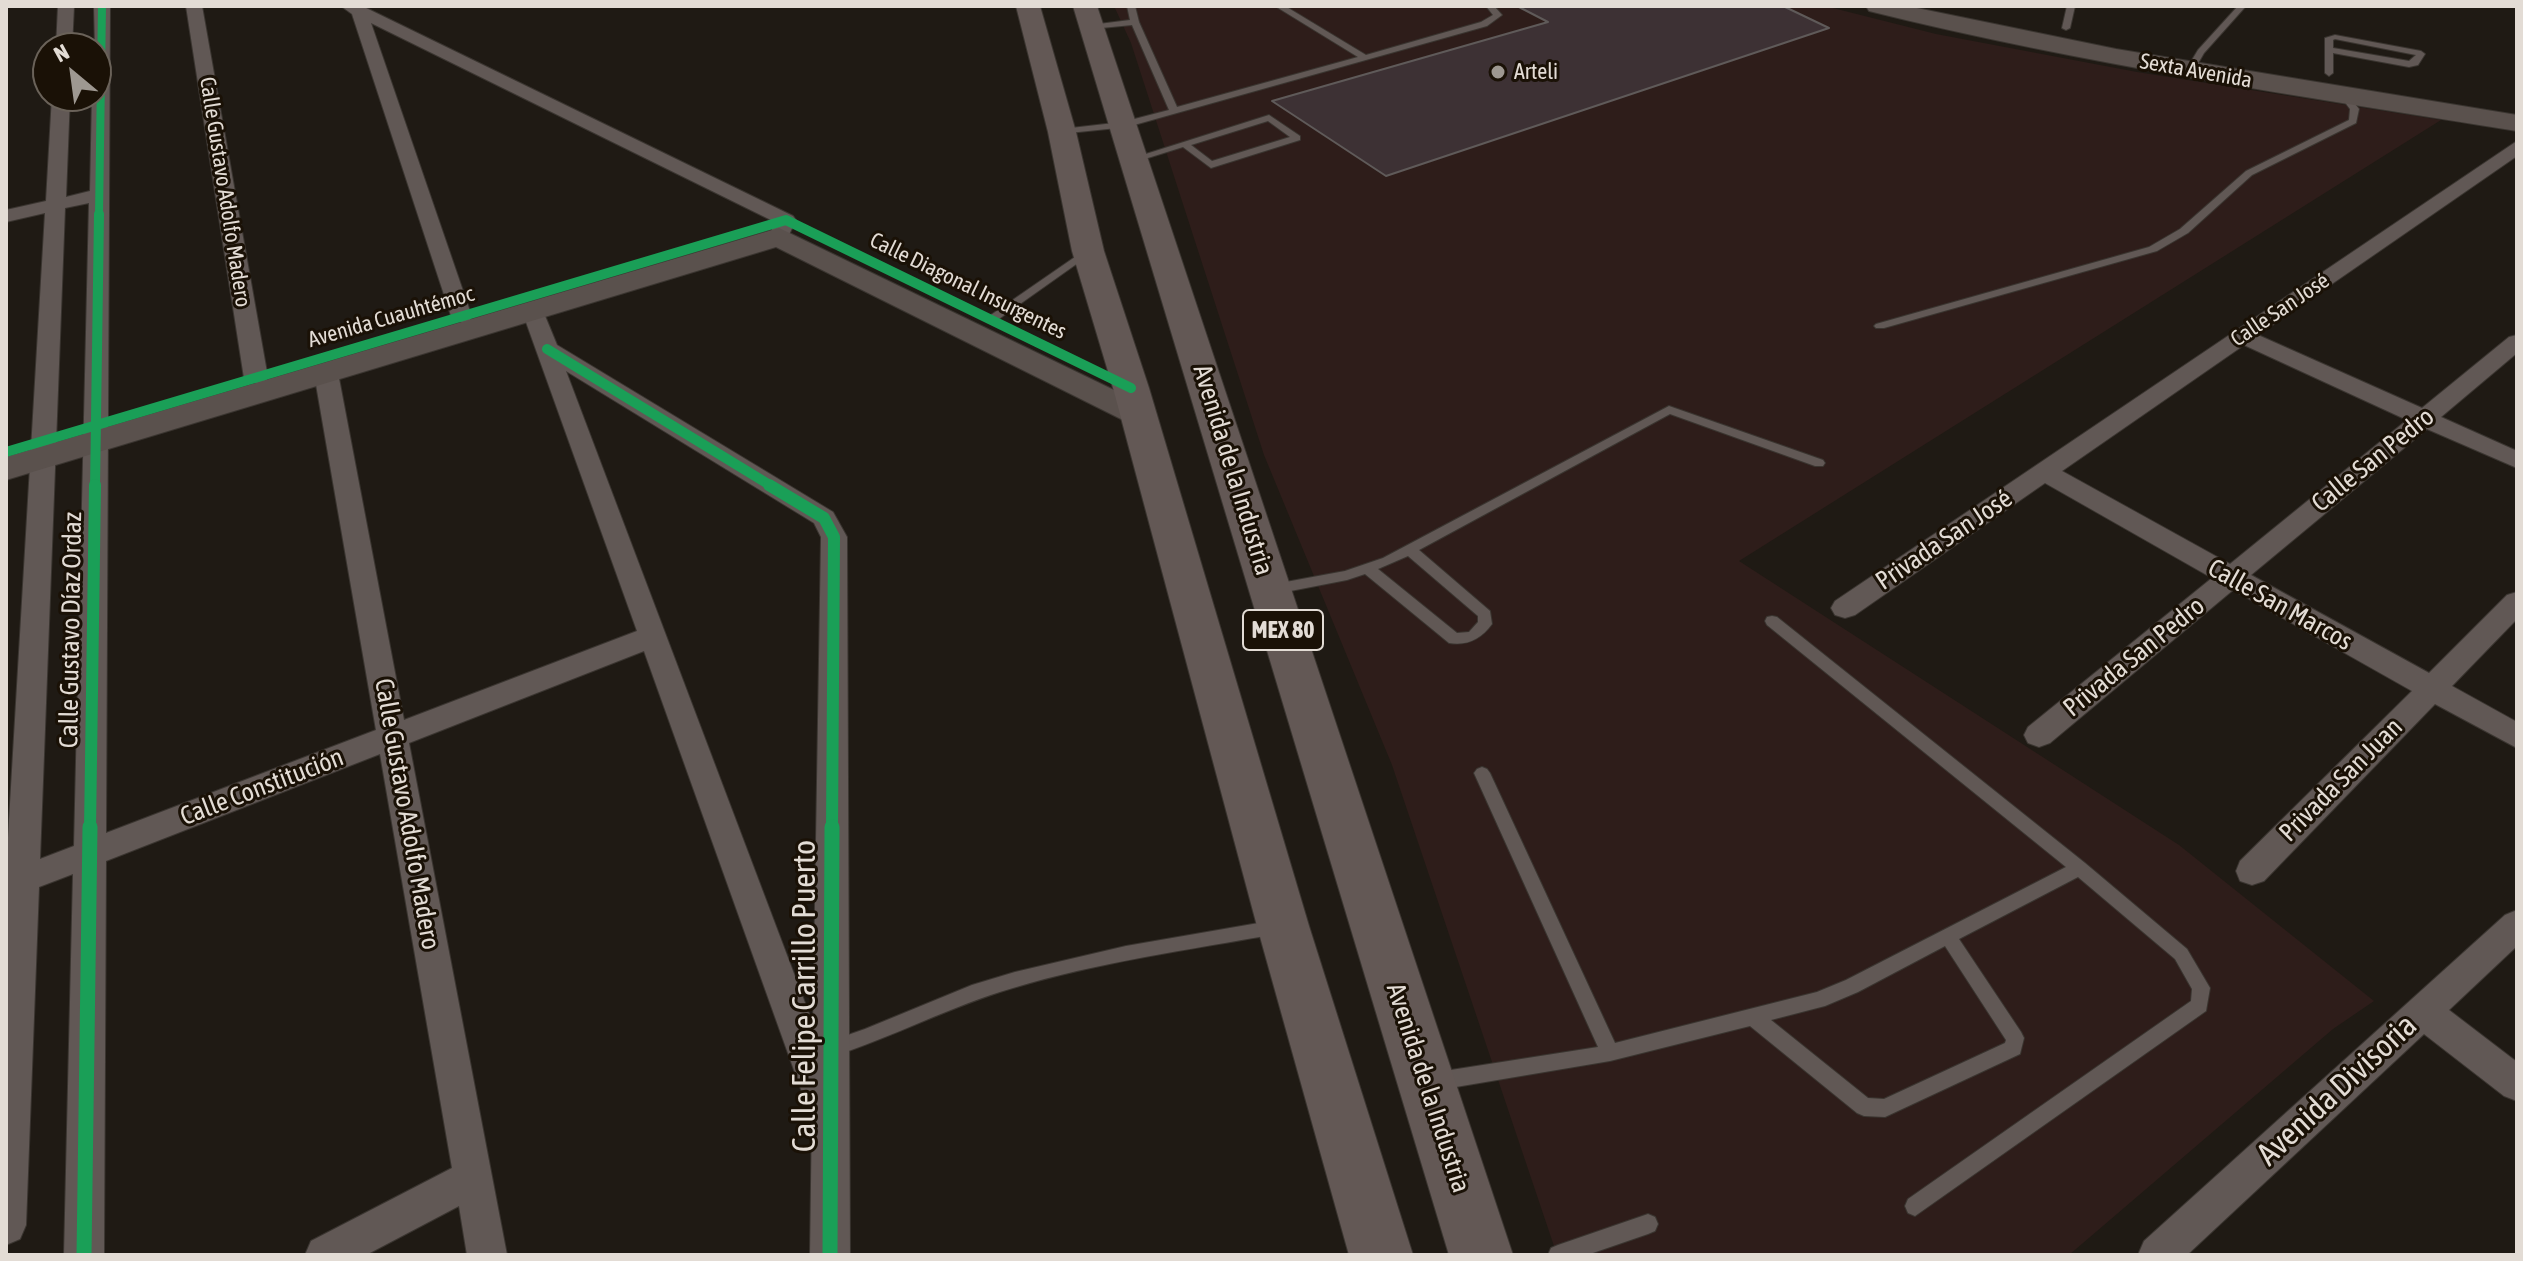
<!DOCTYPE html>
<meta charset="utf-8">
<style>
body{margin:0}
#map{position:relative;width:2523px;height:1261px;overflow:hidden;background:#1f1a14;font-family:"Asap Condensed",sans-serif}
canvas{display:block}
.frame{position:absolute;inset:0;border:8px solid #e3dcd5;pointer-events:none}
.north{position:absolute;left:32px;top:32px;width:80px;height:80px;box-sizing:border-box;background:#1a1106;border:2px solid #6a6259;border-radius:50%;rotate:331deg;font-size:22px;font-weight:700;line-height:32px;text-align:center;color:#e3dcd5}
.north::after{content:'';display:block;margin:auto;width:28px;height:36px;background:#9e9891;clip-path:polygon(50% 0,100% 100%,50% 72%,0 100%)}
</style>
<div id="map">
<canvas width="2523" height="1261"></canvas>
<div class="frame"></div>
<div class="north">N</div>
</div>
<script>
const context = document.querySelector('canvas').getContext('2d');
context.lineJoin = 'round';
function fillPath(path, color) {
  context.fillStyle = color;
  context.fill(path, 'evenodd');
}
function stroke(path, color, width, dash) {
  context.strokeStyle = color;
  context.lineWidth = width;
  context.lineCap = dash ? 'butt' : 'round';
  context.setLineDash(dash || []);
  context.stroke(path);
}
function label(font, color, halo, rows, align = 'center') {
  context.font = font + ' "Asap Condensed",sans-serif';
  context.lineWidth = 6;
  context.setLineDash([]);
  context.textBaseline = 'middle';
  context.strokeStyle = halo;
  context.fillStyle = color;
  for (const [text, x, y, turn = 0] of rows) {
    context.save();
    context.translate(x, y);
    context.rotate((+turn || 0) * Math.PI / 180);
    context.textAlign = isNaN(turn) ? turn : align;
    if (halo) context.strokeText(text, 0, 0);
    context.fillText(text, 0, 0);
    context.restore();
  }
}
fillPath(new Path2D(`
 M1114,6h711l111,28 201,38 304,48 -702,441 440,284 195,156 -41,28 -264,226h-512l-165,-490 -128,-310 -133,-412z`), '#2e1d1a');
const building = new Path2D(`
 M1517,6h266l46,22 -443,148 -114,-75 276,-79z`);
fillPath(building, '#3d3134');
stroke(building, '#5f5a59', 2);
const lane = new Path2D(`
 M1127,6h8l4,16 38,85 181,-50 -83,-51h10l81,49 115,-33 12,-7 -7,-9h8l8,9 -15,11 -360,101 -68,7v-4l3,-1 61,-7 46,-12 -37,-85 -41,4 -4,-2 4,-2 39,-5z
 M2067,6h8l-5,22 -4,2 -4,-2z
 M2238,6h8l-42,47 -11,19h-6l-1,-2 12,-20z
 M2335,35l86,16 4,3 -7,11 -9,2 -76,-14v20l-4,3 -4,-3v-35zM2335,39l81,16 -7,6 -76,-13v-8z
 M2342,95h6l11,14 -3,14 -104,52 -64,58 -31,18 -273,77h-8l-2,-2 2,-2 273,-77 31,-18 66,-58 103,-51 1,-11 -9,-12z
 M1269,115l31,21v4l-89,28 -28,-21 -48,15 -5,-3zM1268,121l22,16 -78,24 -21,-16z
 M1088,248l4,1v4l-96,68h-8v-4z
 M1669,406l154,54 2,3 -2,3h-8l-145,-52 -251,136 71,61 2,13c-11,15 -24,22 -43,19l-84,-69 -18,6 -72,14 -7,-5 7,-5 70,-13 38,-13zM1408,556l70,60v6l-9,10 -12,1 -79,-64z
 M1772,616l5,1 308,246 102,86 23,39 -4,23 -291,205 -7,-3 -3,-7 3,-7 283,-198 1,-12 -17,-30 -97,-82 -119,62 62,93 3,6 -4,16 -135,63 -21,-1 -7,-3 -107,-87 -140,35 -172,29 -6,-3 -3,-6 3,-6 6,-3 160,-25 -124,-274 3,-4 5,-2 5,2 3,4 125,270 202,-51 29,-12 220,-113 -299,-242 -2,-4 2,-4zM1945,946l61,94 -1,3 -121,56 -16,-1 -97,-78 54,-14 33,-14z
 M1276,920l6,2 2,5 -2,5 -6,2c-88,16 -177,28 -263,54 -62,18 -120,49 -182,69l-6,-2 -3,-6 3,-6 40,-14 107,-44 43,-13 111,-26z
 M1648,1214l7,3 3,7 -3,7 -7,3 -61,21h-39l3,-7 7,-3z`);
const street = new Path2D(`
 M58,6h16l-2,42h-16z
 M94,6h16l-4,827 270,-103 -62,-357 4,-5h16l4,5 66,347 233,-89 -115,-320 11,-7 8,2 16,39 276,167 14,25 3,718h-40l2,-144 -8,-13 -160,-447 -235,92 98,512h-40l-8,-49 -93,49h-61l6,-14 141,-73 -72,-414 -274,107 -2,394h-40l9,-381 -34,13 -13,338 -6,14 -14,6v-374l39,-658 -39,9v-12l40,-9 6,-105h18l-4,101 24,-6 2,-95h4zM89,203l-15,643 -34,13 25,-651zM566,371l248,152 7,14 -8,487z
 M186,6h16l66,372 -4,5h-16l-4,-5z
 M341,6h21l431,210 3,4 -10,21h-14l-3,-4 6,-15 -404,-199 101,294 -3,5h-16l-101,-308z
 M2517,141v15l-259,179 164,73 87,-71 8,-2v18l-76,64 76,34v17l-90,-39 -176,146 178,98 78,-78 10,-3v27l-65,67 65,36v26l-82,-44 -171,177 -12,4 -12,-4 -4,-10 4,-10 172,-170 -179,-101 -183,153 -11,4 -11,-4 -4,-8 4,-8 184,-149 -167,-95 -190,132 -10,3 -10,-3 -4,-7 4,-7zM2244,345l163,75 -177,144 -168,-93z
 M2517,910v36l-68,64 68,52v39l-13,-5 -80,-62 -237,221h-49l6,-14 361,-326z`);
const secondary = new Path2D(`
 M1866,6h41l209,43 401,66v16c-217,-35 -435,-67 -648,-120z
 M779,228l370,179 5,7 -5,7 -12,3 -12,-3 -349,-174 -770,233v-23z`);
const primary = new Path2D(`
 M1016,6h24l36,126 28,119 45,137 160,538 104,329h-64l-92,-329 -144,-538 -41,-137 -24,-119z
 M1073,6h24l416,1249h-64z`);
stroke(lane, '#3a3530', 2);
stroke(street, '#3a3530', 2);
stroke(secondary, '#3a3530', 2);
stroke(primary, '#3a3530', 2);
fillPath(lane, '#615855');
fillPath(street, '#615855');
fillPath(secondary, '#5a514d');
fillPath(primary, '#635855');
stroke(new Path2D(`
 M99,216l3,-210`), '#1a9f57', 8);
stroke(new Path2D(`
 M547,349l226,138
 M6,452l780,-232 345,168
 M95,487l4,-273`), '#1a9f57', 10);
stroke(new Path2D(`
 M769,485l55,33 10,19 -2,292
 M90,829l5,-344`), '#1a9f57', 12);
stroke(new Path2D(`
 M84,1255l6,-428
 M830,1255l2,-428`), '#1a9f57', 15);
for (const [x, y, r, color] of [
 [1498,72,8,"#9e9891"]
]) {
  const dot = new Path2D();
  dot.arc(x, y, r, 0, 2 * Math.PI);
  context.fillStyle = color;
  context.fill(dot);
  stroke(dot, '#1a1106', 3);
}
label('22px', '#e3dcd5', '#1a1106', [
 ["Sexta Avenida",2196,71,10],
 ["Calle Gustavo Adolfo Madero",225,192,81],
 ["Calle Diagonal Insurgentes",968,286,26],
 ["Calle San José",2280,310,-34],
 ["Avenida Cuauhtémoc",391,317,-16]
]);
label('22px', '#e3dcd5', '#1a1106', [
 ["Arteli",1514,72]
], 'left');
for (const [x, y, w] of [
 [1283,630,80]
]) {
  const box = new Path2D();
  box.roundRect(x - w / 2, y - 20, w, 40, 6);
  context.fillStyle = '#1a1106';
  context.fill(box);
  stroke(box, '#e3dcd5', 2);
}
label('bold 24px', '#e3dcd5', null, [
 ["MEX 80",1283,630]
]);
label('26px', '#e3dcd5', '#1a1106', [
 ["Calle San Pedro",2373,460,-39],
 ["Avenida de la Industria",1233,470,73],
 ["Privada San José",1944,540,-34],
 ["Calle San Marcos",2280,605,29],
 ["Calle Gustavo Díaz Ordaz",71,630,-89],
 ["Privada San Pedro",2134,657,-39],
 ["Privada San Juan",2341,780,-45],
 ["Calle Constitución",262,787,-21],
 ["Calle Gustavo Adolfo Madero",407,814,80],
 ["Avenida de la Industria",1428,1088,72]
]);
label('32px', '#e3dcd5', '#1a1106', [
 ["Calle Felipe Carrillo Puerto",805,996,-90],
 ["Avenida Divisoria",2337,1090,-43]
]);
</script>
